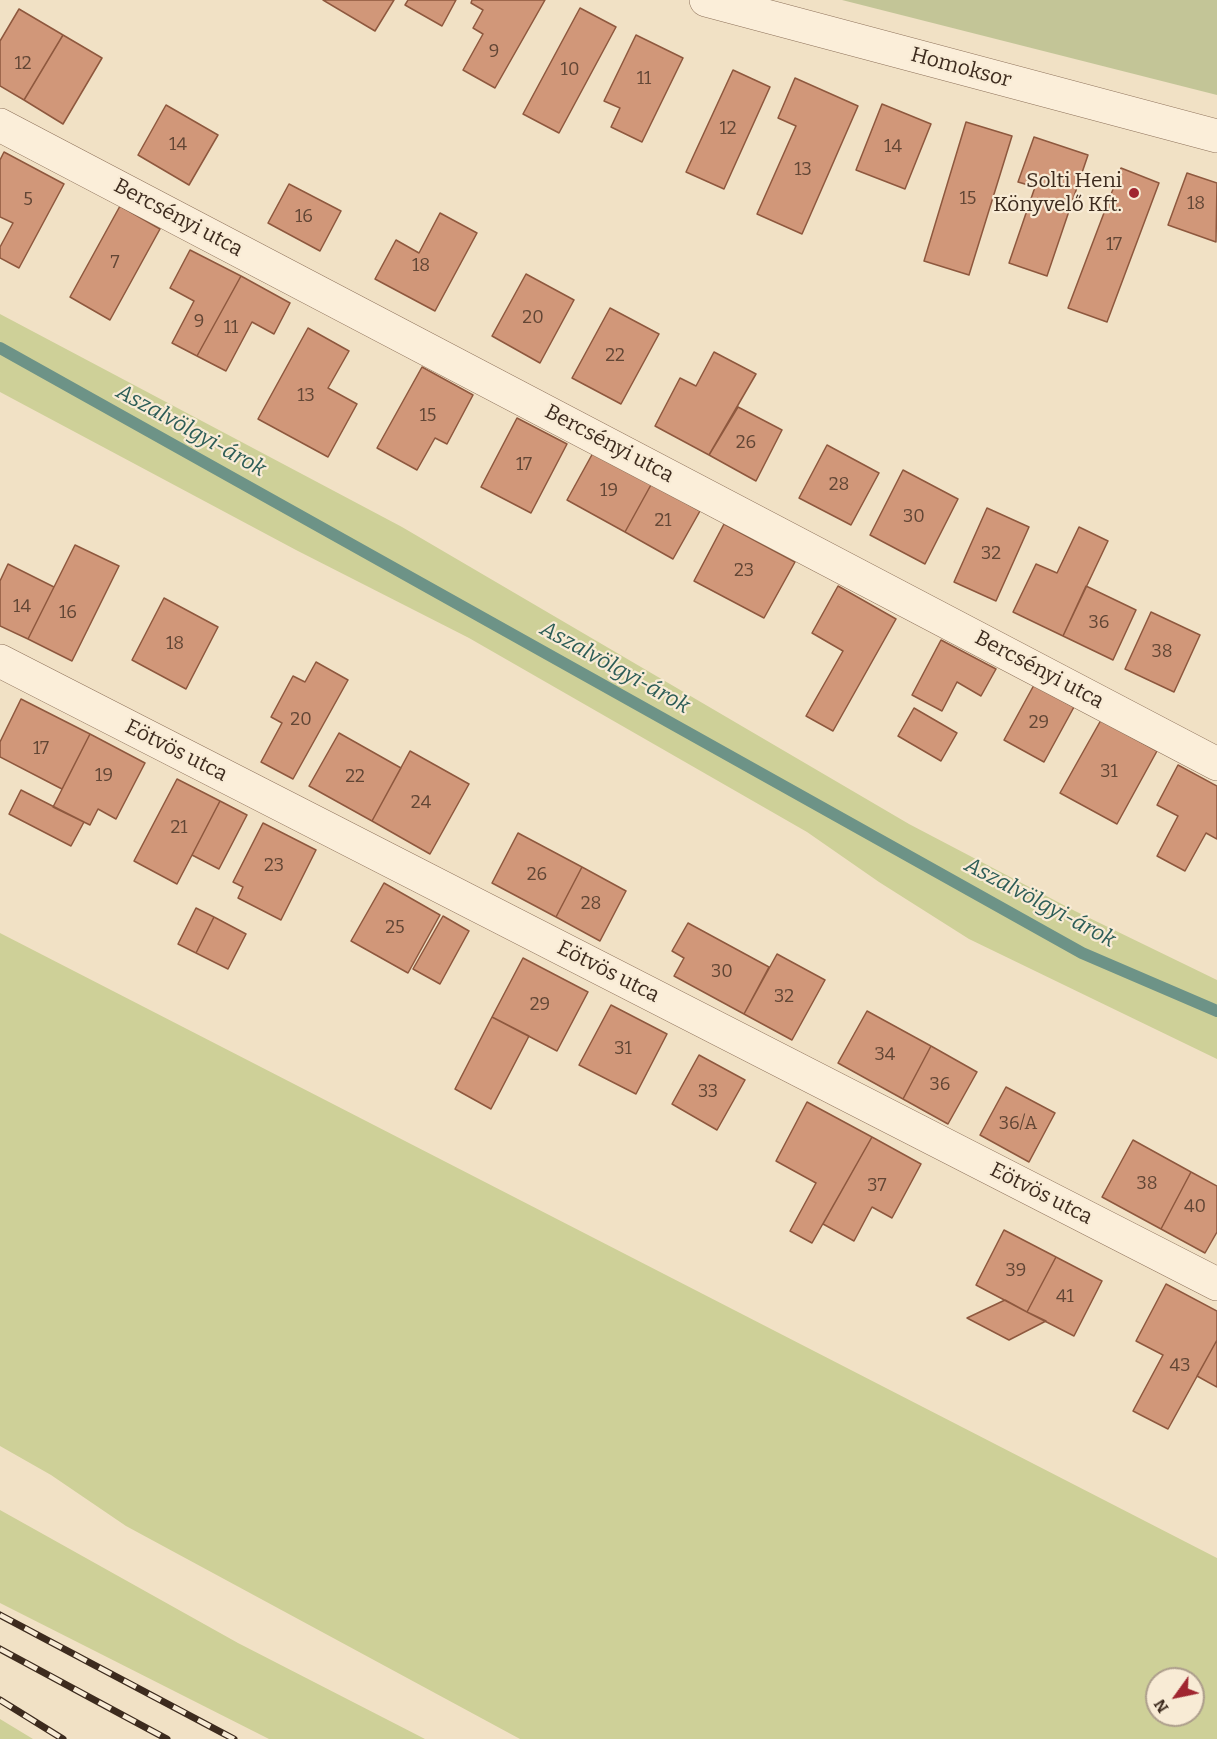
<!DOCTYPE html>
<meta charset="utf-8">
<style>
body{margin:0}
#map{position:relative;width:1217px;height:1739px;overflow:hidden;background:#f1e1c5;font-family:Bitter,serif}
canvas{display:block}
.north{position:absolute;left:1145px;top:1667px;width:60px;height:60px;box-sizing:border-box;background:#f8ebd5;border:2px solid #ad9e8c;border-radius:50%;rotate:237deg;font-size:16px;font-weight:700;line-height:24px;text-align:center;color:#3d2b1e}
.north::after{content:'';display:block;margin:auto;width:21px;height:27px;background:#a02630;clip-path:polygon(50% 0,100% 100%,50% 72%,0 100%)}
</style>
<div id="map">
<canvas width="1217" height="1739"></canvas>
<div class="north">N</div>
</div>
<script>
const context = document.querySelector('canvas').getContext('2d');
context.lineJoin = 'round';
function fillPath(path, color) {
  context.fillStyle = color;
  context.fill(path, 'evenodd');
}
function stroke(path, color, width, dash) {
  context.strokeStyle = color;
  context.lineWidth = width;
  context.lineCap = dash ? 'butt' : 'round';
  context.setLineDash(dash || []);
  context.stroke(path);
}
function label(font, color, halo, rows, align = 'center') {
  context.font = font + ' Bitter,serif';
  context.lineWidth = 4.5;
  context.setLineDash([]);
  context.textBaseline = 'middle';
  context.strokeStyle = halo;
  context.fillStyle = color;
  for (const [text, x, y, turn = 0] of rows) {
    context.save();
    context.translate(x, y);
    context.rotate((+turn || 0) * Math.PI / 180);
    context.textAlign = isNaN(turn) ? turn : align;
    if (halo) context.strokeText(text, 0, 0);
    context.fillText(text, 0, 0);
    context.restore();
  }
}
fillPath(new Path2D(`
 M0,314l402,213 507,297 166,87 142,69v79l-248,-120 -90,-57 -72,-50 -338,-194 -173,-88 -296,-158z
 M0,933l1217,625v181h-697l-394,-213 -75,-51 -51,-29zM1157,1679h36v36h-36z
 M0,1510l238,133 187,96h-156l-269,-136z
 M0,1719l33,20h-33z`), '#ced098');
fillPath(new Path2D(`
 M842,0h375v95z`), '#c3c597');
stroke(new Path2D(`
 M0,348l1082,605 135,58`), '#6d9387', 12);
const building = new Path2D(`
 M323,0h71l-19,31z
 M408,0h48l-14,26 -37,-21z
 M472,0h73l-50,88 -32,-18 20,-36 -10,-6 10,-18 -12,-7z
 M580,8l36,19 -57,106 -36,-19z
 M19,9l44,26 -39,65 -24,-14v-45z
 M63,35l39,23 -39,66 -39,-24z
 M636,35l47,23 -41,84 -31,-15 9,-19 -16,-7z
 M733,70l37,17 -46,102 -38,-17z
 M795,78l63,28 -56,128 -45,-20 39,-88 -18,-8z
 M882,104l49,20 -26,65 -49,-19z
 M166,105l52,30 -29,50 -51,-30z
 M966,122l46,14 -43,139 -45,-14z
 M1034,137l54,18 -41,121 -38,-13 26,-76 -17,-5z
 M4,152l60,32 -45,84 -19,-10v-11l13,-24 -13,-6v-57z
 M1121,168l38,15 -52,139 -39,-14z
 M1187,173l30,10 -1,59 -48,-17z
 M289,184l52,27 -21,40 -52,-28z
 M120,206l40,23 -50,91 -40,-23z
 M440,213l37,20 -42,78 -60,-32 21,-39 23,13z
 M190,250l51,26 -44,80 -25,-13 22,-42 -24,-13z
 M526,274l48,26 -34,63 -48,-27z
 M241,276l49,27 -16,31 -22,-12 -26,49 -29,-15z
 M610,308l49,26 -38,70 -49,-26z
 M308,328l41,23 -21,37 29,16 -29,53 -70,-38z
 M714,352l42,22 -47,81 -54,-29 25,-48 16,8z
 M422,367l51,28 -26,49 -12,-6 -18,32 -40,-22z
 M738,407l44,23 -26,51 -47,-26z
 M517,418l50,26 -36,69 -50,-26z
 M827,445l52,28 -28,52 -52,-27z
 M594,451l58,32 -27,49 -58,-32z
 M903,470l55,29 -33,65 -55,-29z
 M652,483l48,28 -27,48 -48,-27z
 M987,508l42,19 -33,74 -42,-19z
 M724,524l71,38 -31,56 -70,-37z
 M1079,527l29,14 -45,95 -50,-24 23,-48 21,9z
 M75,545l44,21 -47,95 -44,-22z
 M8,564l46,23 -26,52 -28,-13v-45z
 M838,586l58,33 -63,112 -27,-15 37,-65 -31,-18z
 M1086,586l50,24 -23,50 -50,-24z
 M164,598l54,29 -32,62 -54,-29z
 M1151,612l49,23 -26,57 -49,-23z
 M941,640l55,29 -15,27 -24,-14 -15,29 -30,-16z
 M316,662l32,18 -55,99 -32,-17 21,-39 -11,-6 22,-41 12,6z
 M1034,685l40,22 -30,55 -40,-22z
 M21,699l69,35 -28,55 -62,-32v-15z
 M914,708l43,25 -16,28 -43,-25z
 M1101,720l56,31 -40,73 -57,-31z
 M339,733l62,35 -29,53 -63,-35z
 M90,734l55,29 -29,56 -18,-10 -8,16 -37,-18z
 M410,751l59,33 -39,70 -58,-33z
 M1178,765l39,21v53l-11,-6 -21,38 -28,-15 21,-40 -21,-11z
 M177,779l43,22 -43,83 -43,-23z
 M21,790l63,32 -13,24 -62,-32z
 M220,801l27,14 -28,54 -27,-14z
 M263,823l53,27 -35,70 -43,-22 5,-11 -10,-5z
 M518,833l64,34 -26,50 -64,-34z
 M582,867l44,24 -26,50 -44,-24z
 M384,883l56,32 -32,58 -57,-32z
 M196,908l18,9 -18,36 -18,-9z
 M443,916l26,15 -29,53 -27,-15z
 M214,917l32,17 -18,35 -32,-16z
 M688,923l81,44 -25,47 -70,-38 10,-18 -12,-7z
 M777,954l48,26 -33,60 -48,-26z
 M523,958l65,34 -31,59 -65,-34z
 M611,1005l56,29 -31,60 -57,-29z
 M867,1011l64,35 -28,53 -65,-36z
 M492,1017l37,19 -38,73 -36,-20z
 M931,1046l46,26 -29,52 -45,-25z
 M699,1055l46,25 -28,50 -45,-26z
 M1006,1087l49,26 -26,49 -49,-27z
 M807,1102l65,35 -60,106 -22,-12 26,-48 -40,-22z
 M872,1137l49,27 -29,54 -20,-11 -18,34 -31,-17z
 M1133,1140l58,32 -30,57 -59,-32z
 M1191,1172l26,14v46l-12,21 -44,-24z
 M1004,1230l52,27 -29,55 -51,-27z
 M1056,1257l46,24 -28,55 -47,-24z
 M1166,1284l51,27v29l-49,89 -35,-18 30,-56 -27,-14z
 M1005,1300l22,12 19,9 -37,19 -42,-22z
 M1217,1340v47l-20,-11z`);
fillPath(building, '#d19779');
stroke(building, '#8e583e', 1.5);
const minor = new Path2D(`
 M706,0l511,136
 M0,125l1217,639
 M0,661l1217,623`);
stroke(minor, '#8d715a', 34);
stroke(minor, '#fbeed9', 33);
const rail = new Path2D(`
 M0,1615l234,124
 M0,1649l167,90
 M0,1700l63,39`);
stroke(rail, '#3d2b1e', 7);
stroke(rail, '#f8ebd5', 4.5, [14]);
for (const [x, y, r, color] of [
 [1134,193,6,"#a02630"]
]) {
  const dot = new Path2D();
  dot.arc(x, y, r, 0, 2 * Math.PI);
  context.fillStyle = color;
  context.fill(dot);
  stroke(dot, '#f8ebd5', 2);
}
label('18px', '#624635', null, [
 ["9",494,52],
 ["12",23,64],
 ["10",570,70],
 ["11",644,79],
 ["12",728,129],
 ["14",178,145],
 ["14",893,147],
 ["13",803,170],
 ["15",968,199],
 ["5",28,200],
 ["18",1196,204],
 ["16",304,217],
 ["17",1114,245],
 ["7",115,263],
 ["18",421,266],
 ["20",533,318],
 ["9",199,322],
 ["11",231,328],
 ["22",615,356],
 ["13",306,396],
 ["15",428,416],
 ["26",746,443],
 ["17",524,465],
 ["28",839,485],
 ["19",609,491],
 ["30",914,517],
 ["21",663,521],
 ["32",991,554],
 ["23",744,571],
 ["14",22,607],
 ["16",68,613],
 ["36",1099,623],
 ["18",175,644],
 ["38",1162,652],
 ["20",301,720],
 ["29",1039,723],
 ["17",41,749],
 ["31",1109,772],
 ["19",104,776],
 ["22",355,777],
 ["24",421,803],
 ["21",179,828],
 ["23",274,866],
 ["26",537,875],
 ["28",591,904],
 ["25",395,928],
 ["30",722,972],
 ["32",784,997],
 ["29",540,1005],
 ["31",623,1049],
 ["34",885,1055],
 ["36",940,1085],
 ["33",708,1092],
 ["36/A",1018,1124],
 ["38",1147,1184],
 ["37",877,1186],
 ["40",1195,1207],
 ["39",1016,1271],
 ["41",1065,1297],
 ["43",1180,1366]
]);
label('21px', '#3d2b1e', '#f8ebd5', [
 ["Homoksor",961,68,15],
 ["Bercsényi utca",178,218,28],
 ["Bercsényi utca",609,444,28],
 ["Bercsényi utca",1039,670,28],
 ["Eötvös utca",176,751,27],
 ["Eötvös utca",608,972,27],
 ["Eötvös utca",1041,1194,27]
]);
label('21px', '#3d2b1e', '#f8ebd5', [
 ["Solti Heni",1122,181],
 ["Könyvelő Kft.",1122,205]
], 'right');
label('italic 22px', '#2d5d57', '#f8ebd5', [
 ["Aszalvölgyi-árok",191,431,29],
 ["Aszalvölgyi-árok",615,668,29],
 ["Aszalvölgyi-árok",1040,903,28]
]);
</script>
